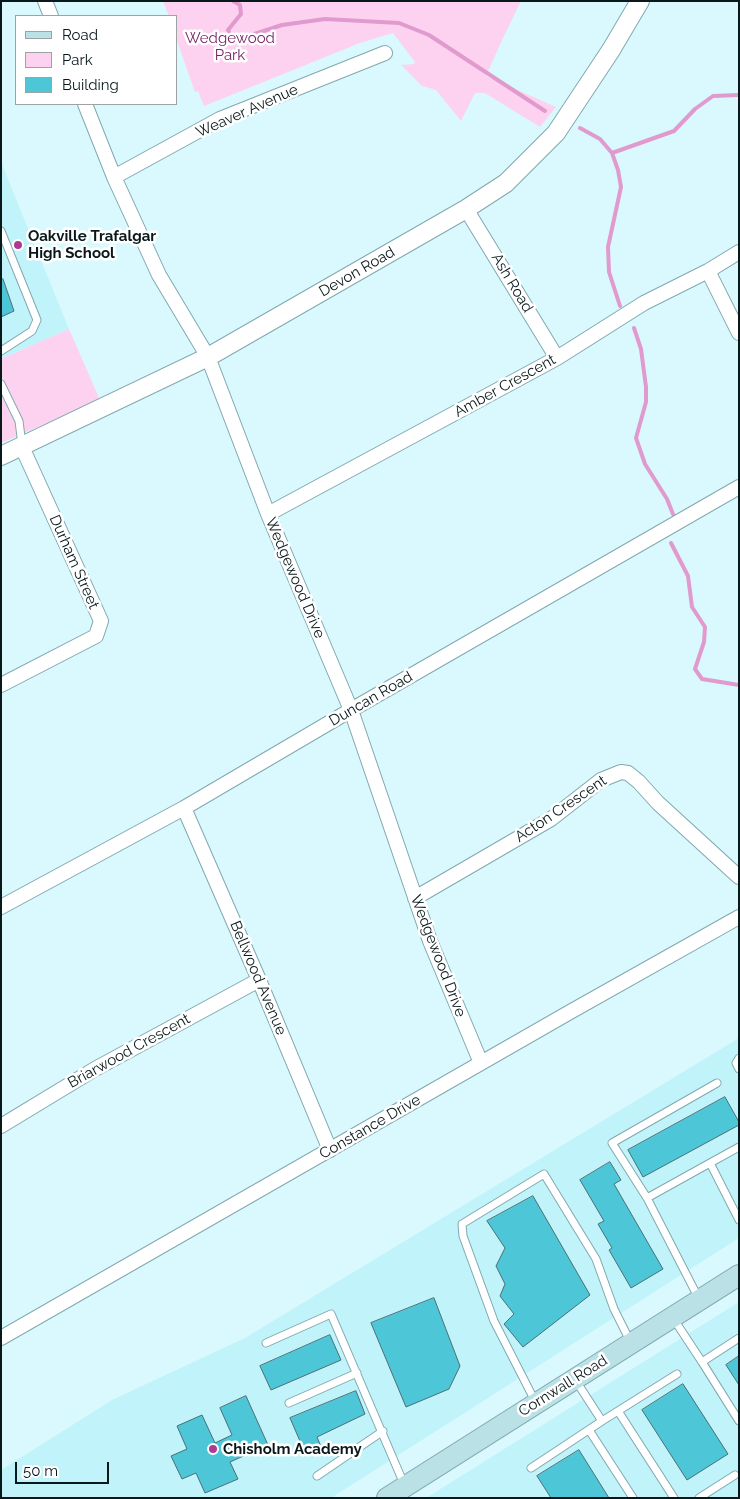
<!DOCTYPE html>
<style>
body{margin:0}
#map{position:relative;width:740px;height:1499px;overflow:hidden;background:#d9f9fe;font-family:Raleway,sans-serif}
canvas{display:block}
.frame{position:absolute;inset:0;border:2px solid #09181a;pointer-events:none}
.legend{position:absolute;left:15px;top:15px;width:162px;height:90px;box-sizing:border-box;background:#fff;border:1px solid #9da3a3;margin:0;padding:6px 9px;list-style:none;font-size:15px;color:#09181a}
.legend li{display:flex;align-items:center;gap:10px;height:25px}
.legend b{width:25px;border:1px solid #9da3a3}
.scale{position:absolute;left:15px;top:1462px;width:94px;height:22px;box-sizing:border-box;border:2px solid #09181a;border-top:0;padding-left:6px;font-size:15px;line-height:18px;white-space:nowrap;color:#09181a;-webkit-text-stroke:4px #fff;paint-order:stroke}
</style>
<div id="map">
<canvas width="740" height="1499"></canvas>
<div class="frame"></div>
<ul class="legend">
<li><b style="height:6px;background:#bae1e6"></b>Road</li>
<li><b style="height:14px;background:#fcd2f0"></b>Park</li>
<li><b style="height:14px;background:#4dc6d7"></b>Building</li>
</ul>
<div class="scale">50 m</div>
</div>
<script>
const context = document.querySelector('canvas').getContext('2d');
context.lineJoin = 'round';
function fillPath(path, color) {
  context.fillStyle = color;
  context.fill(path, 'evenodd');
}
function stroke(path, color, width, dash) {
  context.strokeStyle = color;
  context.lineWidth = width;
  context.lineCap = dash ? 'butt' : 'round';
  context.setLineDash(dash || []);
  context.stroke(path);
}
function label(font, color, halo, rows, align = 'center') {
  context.font = font + ' Raleway,sans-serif';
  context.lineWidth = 5;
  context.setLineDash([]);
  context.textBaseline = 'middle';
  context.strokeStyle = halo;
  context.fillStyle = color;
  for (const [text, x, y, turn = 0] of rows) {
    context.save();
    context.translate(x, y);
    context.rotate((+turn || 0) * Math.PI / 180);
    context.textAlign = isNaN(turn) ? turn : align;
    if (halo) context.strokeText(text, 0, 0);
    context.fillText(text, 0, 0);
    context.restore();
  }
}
fillPath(new Path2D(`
 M1,162l68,167 -68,30z
 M739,1038v200l-408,260h-330v-28l111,-70 133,-62z
 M739,1302v196h-313z`), '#c1f3fb');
fillPath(new Path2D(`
 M163,1h358l-18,37 -17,38 70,31 -16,20 -55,-34h-10l-14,28 -25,-31 -14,-4 -21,-21 13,-1 1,-2 -22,-29 -33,10 -156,63 -6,-15 -3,1 -19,-54v-22h-7z
 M69,329l31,71 -99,43v-84z`), '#fcd2f0');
stroke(new Path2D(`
 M233,1l7,4 1,9 -13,16 5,11 49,-16 43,-6 74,4 30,12 116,76
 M580,128l20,11 12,14 6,17 3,17 -13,60 1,25 11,34
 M612,153l62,-22 21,-22 18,-13 26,-1
 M634,328l7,21 5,38v15l-10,36 9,26 22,35 6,15
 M671,543l17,33 4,31 13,20 -1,15 -9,27 7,10 37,6`), '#e19ace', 4);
const building = new Path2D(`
 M3,279l11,32 -13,6v-37z
 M725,1097l14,25v3l-96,52 -15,-27z
 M610,1162l11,18 -7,4 49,85 -32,19 -22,-38 3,-2 -14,-24 6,-3 -24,-41z
 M533,1196l57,99 -67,52 -19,-23 10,-10 -14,-18 5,-12 -9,-18 9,-18 -18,-27z
 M434,1298l26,68 -11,23 -43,18 -35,-84z
 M330,1335l11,25 -70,30 -11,-24z
 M739,1356v29l-13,-20z
 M683,1384l45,70 -41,26 -45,-70z
 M356,1391l9,23 -48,23 5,12 -16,6 -16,-37z
 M246,1396l22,49 -38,17 8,17 -33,14 -9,-20 -14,6 -11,-23 16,-7 -10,-23 25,-11 13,28 17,-8 -12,-27z
 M579,1450l30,48h-58l-14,-22z`);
fillPath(building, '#4dc6d7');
stroke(building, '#4c7076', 1);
const service = new Path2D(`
 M1,231l36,89 -5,11 -31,20
 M1,384l18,37 3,24
 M739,1058l-3,5 3,6
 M710,1163l29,-16
 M647,1198l-35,-55 105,-60
 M699,1299l-52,-101 63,-35 29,57
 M673,1318l29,44 37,-24
 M266,1343l65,-29 73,170
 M702,1362l37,59
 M289,1403l68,-30
 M536,1403l-42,-82 -31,-85 -1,-12 82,-50 52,85 18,50 17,34
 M618,1411l56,87
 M602,1421l75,-47
 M589,1430l44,68
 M531,1468l71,-47 -26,-40
 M317,1476l66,-45
 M699,1498l36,-23`);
const minor = new Path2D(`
 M45,1l6,15
 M85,104l29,73 45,98 49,82 60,157 83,196 79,231 51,122
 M114,177l106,-58 165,-66
 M466,209l91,149
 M708,271l31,62
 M268,514l289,-156 87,-55 64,-32 31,-19
 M1,685l95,-49 5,-15 -79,-174
 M184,808l75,172 71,170
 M415,898l136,-79 50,-39 20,-8 7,1 11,9 19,21 81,74
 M1,907l183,-99 167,-98 388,-223
 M1,1126l94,-57 164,-89
 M1,1338l569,-326 169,-95`);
const tertiary = new Path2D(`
 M1,456l207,-99 258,-148 40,-26 50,-50 55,-83 29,-49`);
const secondary = new Path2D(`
 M387,1498l352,-223`);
stroke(service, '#82a8ae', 9);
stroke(minor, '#82a8ae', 16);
stroke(tertiary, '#82a8ae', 20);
stroke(secondary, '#82a8ae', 22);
stroke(service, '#fff', 7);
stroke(minor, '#fff', 14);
stroke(tertiary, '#fff', 18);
stroke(secondary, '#bae1e6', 20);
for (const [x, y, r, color] of [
 [18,245,5,"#ad3b96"],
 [213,1449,5,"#ad3b96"]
]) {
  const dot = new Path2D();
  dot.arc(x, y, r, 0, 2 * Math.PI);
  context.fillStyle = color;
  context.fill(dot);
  stroke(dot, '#fff', 2);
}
label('15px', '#772566', '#fff', [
 ["Wedgewood",230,38],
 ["Park",230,55]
]);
label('15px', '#09181a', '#fff', [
 ["Weaver Avenue",247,111,-24],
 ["Devon Road",357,272,-30],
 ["Ash Road",512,283,59],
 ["Amber Crescent",505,386,-29],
 ["Durham Street",74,562,66],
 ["Wedgewood Drive",295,578,67],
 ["Duncan Road",371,699,-30],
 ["Acton Crescent",561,809,-34],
 ["Wedgewood Drive",438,956,69],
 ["Bellwood Avenue",258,978,67],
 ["Briarwood Crescent",129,1051,-29],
 ["Constance Drive",370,1127,-30],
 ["Cornwall Road",563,1386,-32]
]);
label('bold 15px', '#09181a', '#fff', [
 ["Oakville Trafalgar",28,236],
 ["High School",28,253],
 ["Chisholm Academy",223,1449]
], 'left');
</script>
